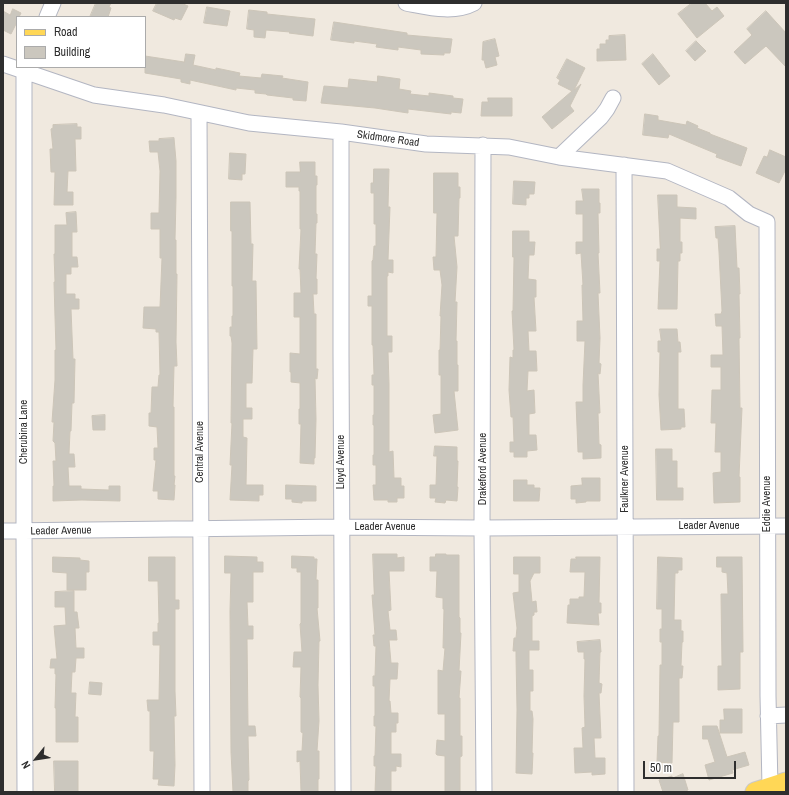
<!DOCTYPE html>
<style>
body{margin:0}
#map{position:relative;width:789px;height:795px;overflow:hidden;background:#f0e9df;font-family:"Archivo Narrow",sans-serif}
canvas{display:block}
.frame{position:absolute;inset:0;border:4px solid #2e2e2e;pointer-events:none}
.legend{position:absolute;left:16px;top:16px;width:130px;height:52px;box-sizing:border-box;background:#fff;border:1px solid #ababab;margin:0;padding:5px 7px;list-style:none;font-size:12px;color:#2e2e2e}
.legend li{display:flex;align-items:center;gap:8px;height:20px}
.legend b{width:20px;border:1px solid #ababab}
.north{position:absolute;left:16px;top:739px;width:40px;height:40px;-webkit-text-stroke:3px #fff;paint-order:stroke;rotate:240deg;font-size:11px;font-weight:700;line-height:16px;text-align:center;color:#2e2e2e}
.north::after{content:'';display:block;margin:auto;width:14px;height:18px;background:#2e2e2e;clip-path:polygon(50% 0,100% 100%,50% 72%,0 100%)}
.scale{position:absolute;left:643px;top:761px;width:93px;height:18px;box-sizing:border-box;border:2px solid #2e2e2e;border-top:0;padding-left:5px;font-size:12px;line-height:14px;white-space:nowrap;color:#2e2e2e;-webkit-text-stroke:3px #fff;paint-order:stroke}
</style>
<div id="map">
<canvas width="789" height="795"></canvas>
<div class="frame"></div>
<ul class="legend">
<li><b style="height:5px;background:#ffd756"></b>Road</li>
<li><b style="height:11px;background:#cbc7be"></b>Building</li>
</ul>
<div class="north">N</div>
<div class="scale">50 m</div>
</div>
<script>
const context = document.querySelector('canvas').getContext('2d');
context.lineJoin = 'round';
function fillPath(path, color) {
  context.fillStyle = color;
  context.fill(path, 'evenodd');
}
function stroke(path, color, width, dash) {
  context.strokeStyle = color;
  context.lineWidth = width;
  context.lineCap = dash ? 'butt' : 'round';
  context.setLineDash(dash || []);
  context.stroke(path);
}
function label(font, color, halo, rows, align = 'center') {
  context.font = font + ' "Archivo Narrow",sans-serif';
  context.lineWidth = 3;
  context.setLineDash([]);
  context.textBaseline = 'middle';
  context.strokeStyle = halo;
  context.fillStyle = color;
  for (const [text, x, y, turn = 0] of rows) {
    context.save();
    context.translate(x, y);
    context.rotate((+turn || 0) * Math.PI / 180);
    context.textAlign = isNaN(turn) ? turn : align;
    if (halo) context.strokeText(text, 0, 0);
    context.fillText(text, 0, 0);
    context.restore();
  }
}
const building = new Path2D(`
 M96,3h15l-2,4 2,1 -3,9h-18z
 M157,3h24l7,3 -7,14 -6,-2 -1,2 -21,-9z
 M692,3h13l7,8 5,-4 7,9 -27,22 -19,-24z
 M207,7l23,4 -3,15 -23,-3z
 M13,9l8,4 -2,4h-2v5l-6,12 -8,-4v-19l7,4z
 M249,10l18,2v2l48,5 -2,17 -24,-3 1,-1 -24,-2 -1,8 -11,-1v-7l-7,-1z
 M766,11l20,22v34l-20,-21 -21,18 -11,-12 18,-17 -5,-6z
 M334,22l73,11v2l45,4 -2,14h-6v2l-23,-1v-4l-23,-3v3l-22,-3 1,-3 -23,-3v2l-23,-3z
 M625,35l1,25 -29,1v-12h3v-5h6v-4h3v-4z
 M495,39l4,17 -4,1 2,8 -11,3 -2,-8h-2l1,-18z
 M696,41l10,10 -11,10 -9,-10z
 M186,54l9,1 -2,10 23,5v-2l24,5 -1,3 22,2 1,-4 21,2 -1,2 26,4 -2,19 -13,-1v-2l-26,-3 -1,-1 -11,-1v-3l-19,-2v2l-46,-10v4l-9,-2v-3l-36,-6v-17l39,6z
 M653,54l17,22 -11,9 -17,-21z
 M567,59l18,9 -11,22 7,-6 -11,22 4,5 -22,18 -10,-12 30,-26 -14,-7 2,-4 -3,-2z
 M378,76l22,3 -1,10 12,2 -1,3 19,2v-3l24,3v2l10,1 -2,14 -10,-1v2l-43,-5v4l-33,-5 -54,-5 3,-17 24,2 1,-9 28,3z
 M488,98h24v18h-31l1,-14h6z
 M645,114l13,2v4l28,5 1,-4 11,5 -1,2 13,5v1l37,14 -6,18 -25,-9 1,-3 -48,-20 -1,4 -25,-3z
 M77,124v3h4v12h-6l1,32h-8l-1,21h6v13h-19l1,-33h-4l-1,-23h3l-2,-20 2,-1v-3z
 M174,138l2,23v36l-1,43h1v34h1l-1,68 1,24h-3l-1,41h1v69h1l-1,9h1l-1,15 -16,-1v-8h-5l3,-31h-2v-12h4l-1,-21 -8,-1v-13h2l1,-26h6l1,-12h1l-1,-43h-3v-3l-13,-1 1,-21h16l2,-49h-2v-29h-9v-16h8l1,-42 -2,-19h-8l-1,-11h10v-2z
 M770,150l16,7v12l-7,14 -23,-10 8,-17 3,1z
 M230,153l16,1 -1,20h-3v6l-13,-1z
 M300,162h15v14h2v9h-1v29h1v9h-1l-1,31h2l-1,25h1v15h-4l1,20h2v55h2l-1,10 -2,-1 1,41 -1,39h-1v6l-14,-1 1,-39h-2v-15h1v-26l-9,-1v-10h-1v-19l10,1v-37h-6v-24h7l-1,-24h-1l2,-40h-1v-38h-1v-4h-13v-15h14z
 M374,169h15l-1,38h2l-2,53h5v13l-5,-1v4h-1v60h5v16h-4l1,32v68l4,-1 1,27h7v8h3v12h-7v4h-9v-2h-14l-1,-15h3v-20h-3v-10h1v-30h-1v-10h1v-30h-2v-10h2l-1,-30h-1v-39h-4v-10h4v-35l1,-1 1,-14h2v-22h-2v-31h-3v-10h2z
 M434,173h24v14h2v11h-1l-1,38h-4l3,31 -2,35h2l-1,39h1v24h1v26h-4l4,39 -23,3 -2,-18 8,-1v-39h-2v-25h1l1,-34h-1l2,-31 -2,-15h-6l-1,-13h3l1,-44h-3z
 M514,181l21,1 -1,12h-5v4h-3v7l-13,-1z
 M582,189h17v14h1v10h-2l1,40h-1l2,40h-2l2,45 -1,25 2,1 -1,10 -2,-1 2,40h-2l1,31 2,1v13l-18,1v-7h-5l-2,-50h7v-17l2,-44h-8v-20h6l-1,-36h1l-2,-32 -5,1v-12h7v-28h-7v-13h7z
 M658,195h19v12l19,1v11l-16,-1v24h2v11h-2v8h-2l-1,48h-19l2,-48h-3v-12h3z
 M231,202h19l1,42h2l-1,37h4l1,68h-4l-1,34h-6v25h6v11h-9v18l4,1 -1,47h17v10h-4v6l-29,-1 2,-35h-2l2,-42h-1l1,-80 -1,-7h-1v-9h2v-11h1v-30h-1v-55h-1z
 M76,212l1,20h-5v25h5l1,10h-7v7h-5v20h9v5h4v10h-8l2,50h2l-1,44h-2l-1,28h-1l-1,23h5l1,13h-7l1,19h12v3l28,1v-4h11v15l-38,-1 -29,1v-15h1l-1,-25h3l-1,-18 -2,-2 1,-19h-2l3,-42v-30h1l-1,-33 -1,-35h1l-1,-28h1v-29h12l-1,-12z
 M735,226l2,42h2l1,26h-1l1,44h-1l1,70h2l-3,69h1v25l-26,1 -1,-30 8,-1v-20h-6l1,-29h-5l1,-33h9v-23h-10v-12h12l-1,-29h-6l-1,-12h6l1,-3 -3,-59 -1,-14h-2l-1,-11z
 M513,231h16v11h6l-1,13h-5l-1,24 8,1v17h-2l2,34h-8l1,20h7l1,20h-9l-1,20 7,-1 1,23 -6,1v21h7l1,15 -10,1v6h-13v-5h-4v-10h4l-1,-25h-2l-2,-27 1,-33 3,1v-8h1l-2,-39h1l1,-54h-1z
 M660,329h17l1,13h2l1,10h-3v57h6l1,18h-4v2l-20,1 -2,-35 1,-43h-2v-11h3z
 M105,415v15h-12l-1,-14z
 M435,446l22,1v14h1l-1,26h1l-1,14 -11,-1 -1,3 -10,-1 1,-4h-6v-13h6l1,-29h-3z
 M656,449h16v12h5v27h6v12h-26z
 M582,478h18v23h-14v1l-10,1v-4h-5v-13l11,-1z
 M514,480h13v5h7v3h6l-1,13h-25z
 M286,485l30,1v15h-14v2l-10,-1v-3h-6z
 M373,554h24v4l7,-1v14h-15l2,39 -3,1 2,19h6l1,10h-8l2,23h7l-1,16h-7l-1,22h1l1,12h7v10h-2v9h-5v22h10v13l-5,-1v5h-5v21h-16l1,-26h-2v-10h1l1,-30h-2v-10h1v-30h-2v-10h2l1,-30h-2l-1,-11h2l-3,-40h2z
 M436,554h10v1h13v62l1,1v15h1l-2,38h2l-2,27h1v38h2v20l-2,1v35h-15v-36l-8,-1 -1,-1 1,-14 8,1v-27h-7v-44l5,1 2,-23h-2l1,-39h-1v-11l-7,-1 1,-26h-7v-14h5z
 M225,556l32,1v5h6v10h-10v30h-6l1,24h5v13h-6l1,87h7l1,10h-8l1,44 -1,1v11h-15l-2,-40 -1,-141 1,-38h-6z
 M292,556l22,1v2h3l-1,21h2v28h-1l3,33h-1l-1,44 1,36 -2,30h2v28h-1v13h-17l-1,-31 -3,1v-11h5l1,-18 -2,-1v-34l-1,-1 1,-30h-8l1,-15h8l-2,-28 1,-1v-51h-4v-4h-5z
 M53,557l27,1v2l9,1v11h-3v18h-19v-17l-14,-1z
 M149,557h26v43h4v9h-4v82l1,25h-2l1,49 -1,21 -16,-1 1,-6h-6l1,-28h-4v-40h-2l-1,-11h12l1,-55h-7v-13h5v-9h1l-1,-42h-9z
 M514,557h26v16h-6l-4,8 2,21 4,-1 1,11h-3v3l-2,1v25h7v9h-10v20h4v21h-3v20h2l1,8 -1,34h1l-1,21 -16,-1 1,-63 -1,-54v-5h-3l1,-13h2l1,-10 -4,-35 6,-1v-18h-5z
 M576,557h24l-1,46h2v10h-3l1,12 -32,-2 1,-18h2v-6h9v-2h5l1,-25h-15l1,-13h5z
 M658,557l24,1v12h-4v3h-3l-1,47h7v11h2v11h-1l-1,24h2l-1,12h-3v44h-6l-1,41 -15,-1 1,-26h1l1,-71h2v-23h-2v-13h2v-20h-5z
 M717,557h25l1,95h-3v37l-22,1v-24h4l-1,-72h7l-1,-21 -5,-1v-5h-5z
 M74,591v21h3l2,16h-4l1,20h8v10h-8l-1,14h-3l-1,21h5l-1,24h3v25h-22v-34h-1l1,-34h-1v-6h-5l1,-9h6l-3,-33 12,-1 -1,-18h-10v-15z
 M600,640l1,12h-1l-1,31 3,1 -1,9h-2l2,45h-7l1,20h10v16l-13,1v-3l-17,1 -1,-25h9l-1,-20 3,-1 -1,-31 1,-37h-1v-7h-6l-1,-10z
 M90,682l12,1 -1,12 -12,-1z
 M724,709h18v24h-22v-13h4z
 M703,726h14l10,31 18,-5 4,13 -17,5 1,3 -24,7 -4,-15 10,-3 -7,-23h-5z
 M54,761h24v31h-23z
 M683,774l5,16 -6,2h-19l-4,-12 13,-4v2z`);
fillPath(building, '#cbc7be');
stroke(building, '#ccc5b8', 1);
const minor = new Path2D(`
 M406,3c22,4 47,11 68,0
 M47,17l6,-14
 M3,64l91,31 70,10 85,18 92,9 85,12 83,3 50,10 108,14 62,27 20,16 18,8 1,474 2,91
 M199,113l3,679
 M341,132v222l2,438
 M483,145l-1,383 2,264
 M559,157l42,-40 6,-8 6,-11
 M624,165l2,627
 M3,531l339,-4 140,1 304,-2
 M768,716l18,-1
 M25,792l-1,-261v-460l2,-4`);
const major = new Path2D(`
 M755,792l31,-10`);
stroke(minor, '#b3b6c2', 17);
stroke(major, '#c9c9c9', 21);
stroke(minor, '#fff', 15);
stroke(major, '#ffd756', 19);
label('11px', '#2e2e2e', '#fff', [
 ["Skidmore Road",388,139,8],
 ["Cherubina Lane",24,432,-90],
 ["Central Avenue",200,452,-90],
 ["Lloyd Avenue",341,462,-90],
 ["Drakeford Avenue",483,469,-90],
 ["Faulkner Avenue",625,479,-90],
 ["Eddie Avenue",767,504,-90],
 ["Leader Avenue",709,526],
 ["Leader Avenue",385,527],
 ["Leader Avenue",61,531,-1]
]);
</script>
